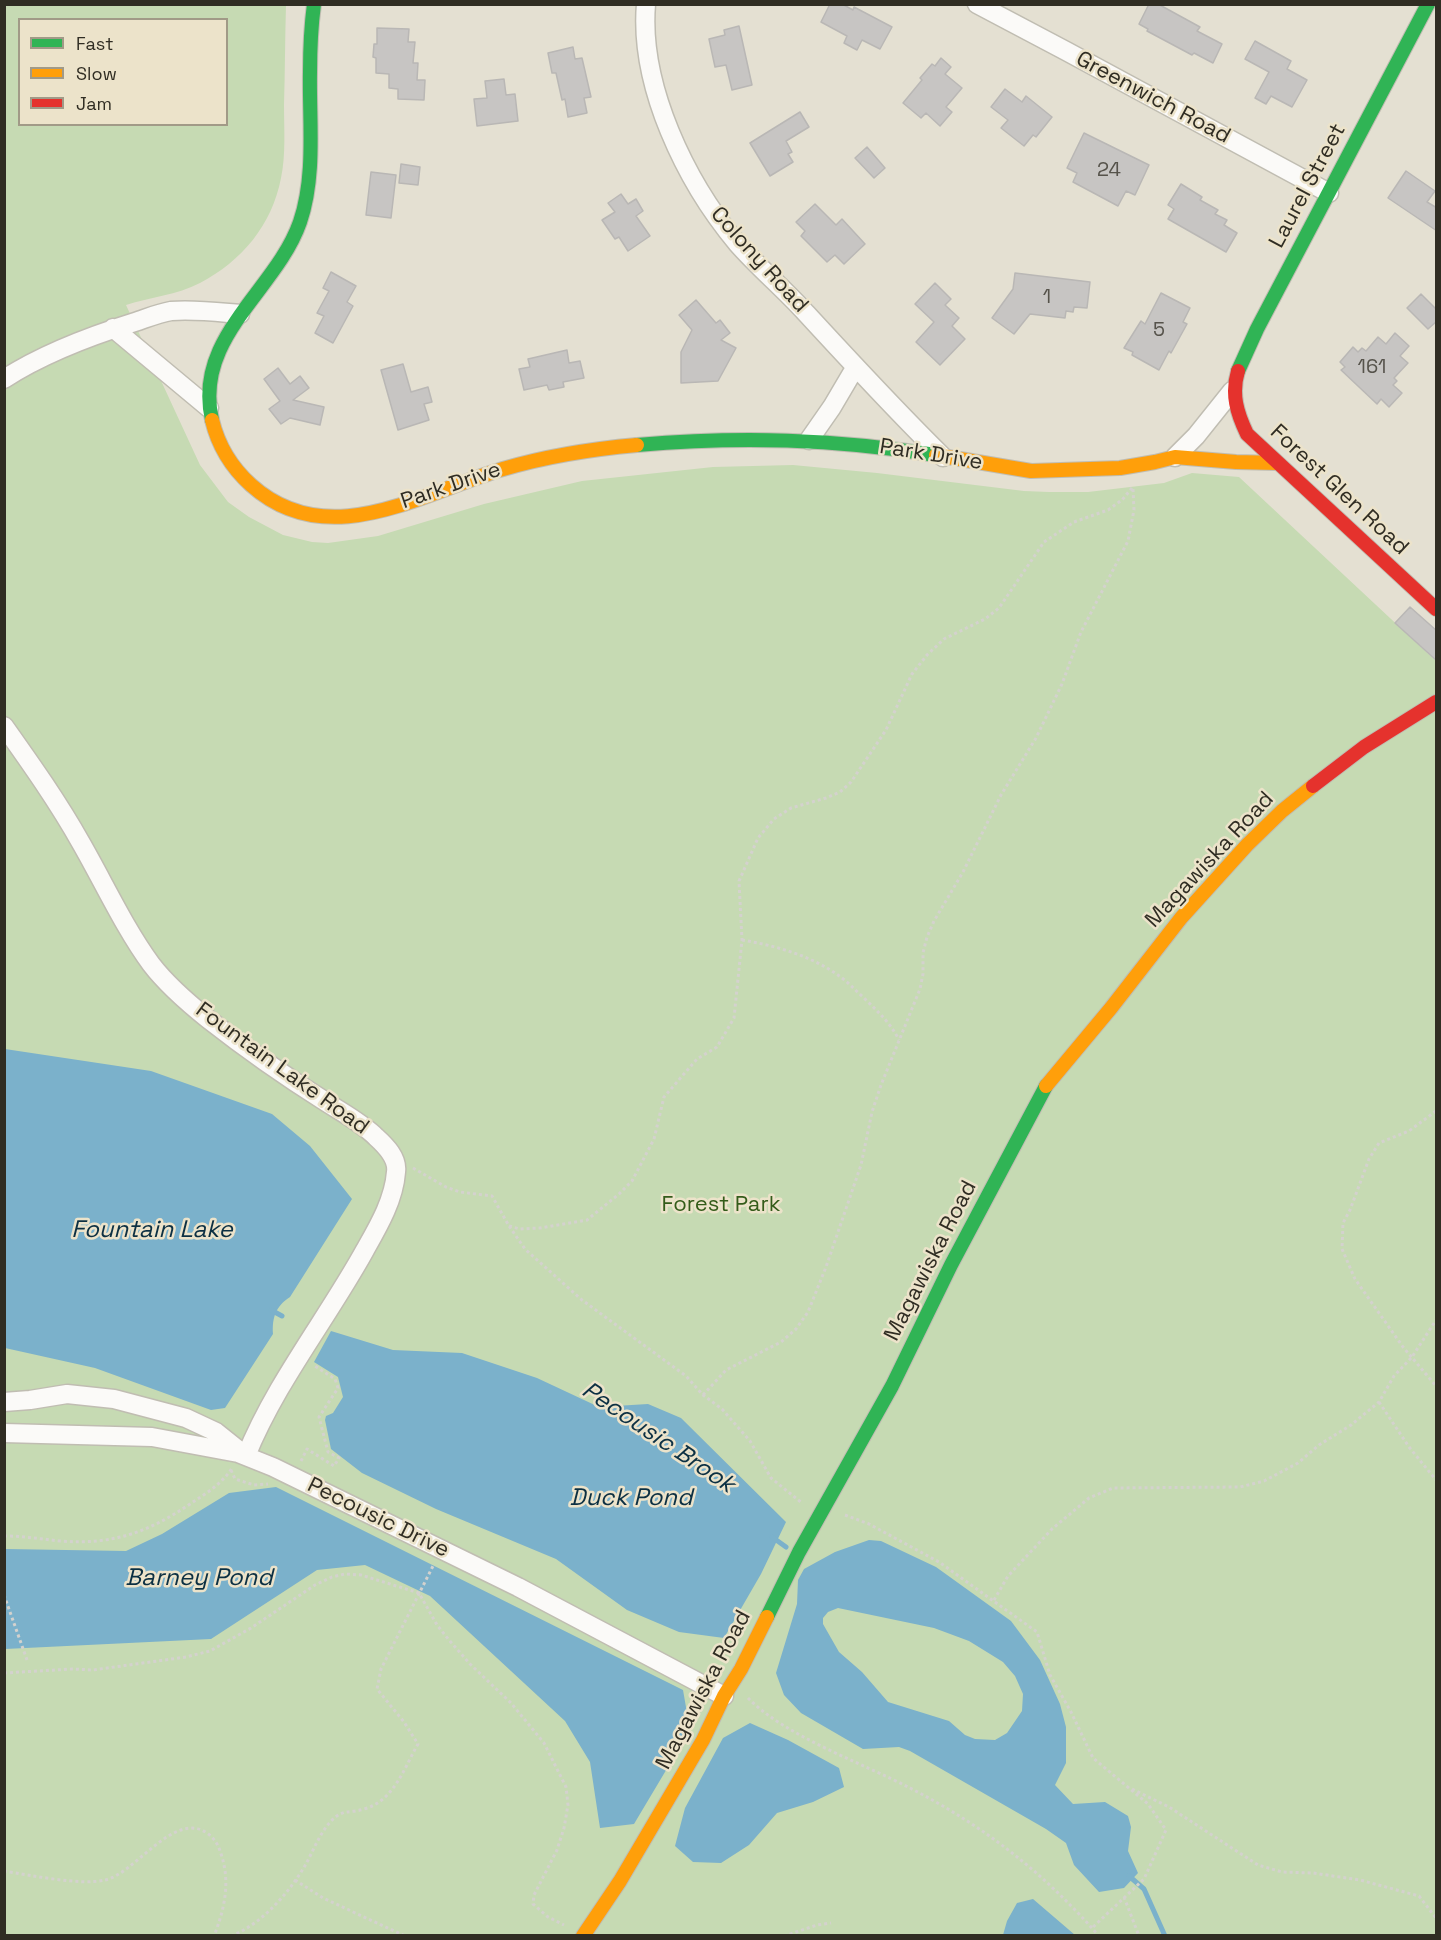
<!DOCTYPE html>
<style>
body{margin:0}
#map{position:relative;width:1441px;height:1940px;overflow:hidden;background:#e4e0d2;font-family:"Space Grotesk",sans-serif}
canvas{display:block}
.frame{position:absolute;inset:0;border:6px solid #302d23;pointer-events:none}
.legend{position:absolute;left:18px;top:18px;width:210px;height:108px;box-sizing:border-box;background:#ece3ca;border:2px solid #a19a87;margin:0;padding:8px 10px;list-style:none;font-size:18px;color:#302d23}
.legend li{display:flex;align-items:center;gap:12px;height:30px}
.legend b{width:30px;border:2px solid #a19a87}
</style>
<div id="map">
<canvas width="1441" height="1940"></canvas>
<div class="frame"></div>
<ul class="legend">
<li><b style="height:8px;background:#30b455"></b>Fast</li>
<li><b style="height:8px;background:#ff9f0a"></b>Slow</li>
<li><b style="height:8px;background:#e5322d"></b>Jam</li>
</ul>
</div>
<script>
const context = document.querySelector('canvas').getContext('2d');
context.lineJoin = 'round';
function fillPath(path, color) {
  context.fillStyle = color;
  context.fill(path, 'evenodd');
}
function stroke(path, color, width, dash) {
  context.strokeStyle = color;
  context.lineWidth = width;
  context.lineCap = dash ? 'butt' : 'round';
  context.setLineDash(dash || []);
  context.stroke(path);
}
function label(font, color, halo, rows, align = 'center') {
  context.font = font + ' "Space Grotesk",sans-serif';
  context.lineWidth = 5;
  context.setLineDash([]);
  context.textBaseline = 'middle';
  context.strokeStyle = halo;
  context.fillStyle = color;
  for (const [text, x, y, turn = 0] of rows) {
    context.save();
    context.translate(x, y);
    context.rotate((+turn || 0) * Math.PI / 180);
    context.textAlign = isNaN(turn) ? turn : align;
    if (halo) context.strokeText(text, 0, 0);
    context.fillText(text, 0, 0);
    context.restore();
  }
}
fillPath(new Path2D(`
 M5,5h281c-1,33 -1,67 -2,100 0,24 2,50 -3,73 -9,47 -39,83 -81,105 -23,12 -50,14 -74,22l74,160 28,37 21,15 34,18 29,7 16,1 50,-7 106,-32 98,-23 131,-14 80,-2 84,8 147,18 25,1h39l76,-9 28,-10 47,4 197,184v1274l-1431,1zM20,20h206v104h-206z`), '#c6dab3');
fillPath(new Path2D(`
 M5,1049l146,22 121,43 38,32 42,53 -62,98c-14,9 -18,20 -17,37l-48,74 -14,2 -116,-42 -90,-20z
 M331,1331l62,19 69,3 75,25 62,29 49,-3 33,14 105,104 -25,52 -37,64 -45,-6 -52,-22 -71,-51 -120,-50 -74,-36 -31,-24 -6,-29 1,-4 7,-3 10,-16 -5,-20 -24,-15z
 M276,1487l407,203 7,40 -56,94 -34,4 -10,-66 -25,-41 -135,-125 -65,-31 -48,5 -106,69 -206,10v-100l121,2 36,-17 67,-41z
 M869,1540l12,1 55,26 75,54 29,39 20,44 6,23v36l-11,22 18,19 32,-2 23,14 3,11 -3,24 10,22 -14,15 -25,4 -25,-27 -8,-22 -20,-14 -136,-78 -11,-4 -36,2 -62,-36 -17,-18 -8,-22 21,-69 1,-24 6,-11 31,-17zM838,1608l96,20 35,13 34,21 12,14 8,18 -1,17 -15,22 -12,7 -20,-1 -10,-4 -16,-14 -61,-19 -26,-30 -23,-20 -16,-28v-6l5,-6z
 M750,1723l38,17 51,28 5,19 -31,15 -36,11 -28,32 -28,18 -28,-1 -18,-16 10,-38 38,-70z
 M1033,1899l42,36h-72l4,-14 10,-18z`), '#7bb1cb');
stroke(new Path2D(`
 M271,1310l11,6
 M772,1537l14,10
 M1129,1876l15,13 21,47`), '#7bb1cb', 5);
const building = new Path2D(`
 M830,4h12l11,6 1,-3 38,20 -12,22 -18,-9 -5,10 -13,-7 3,-7 -26,-14z
 M1149,4h9l42,23 -3,4 25,13 -9,19 -19,-10 -2,2 -45,-24 1,-2 -9,-5z
 M739,26l13,59 -20,5 -6,-25 -11,2 -6,-28 16,-4 -1,-5z
 M377,28l32,1 -1,13h7l-2,21h5l-1,17h8l-1,20 -26,-1v-10l-9,-1v-14l-13,-1v-15l-3,-1 1,-13h3z
 M1255,41l36,20 -4,8 20,11 -15,27 -21,-11 -5,8 -11,-6 14,-26 -24,-13z
 M573,47l2,12 7,-1 9,39 -7,1 3,15 -19,4 -3,-18 -3,1 -6,-27h-4l-4,-20z
 M941,58l10,9 -6,7 17,14 -16,19 6,5 -12,14 -14,-13 -5,5 -18,-15 19,-23 -2,-2 12,-14 3,2z
 M504,79l2,16 9,-1 3,27 -41,5 -3,-27 13,-1 -2,-17z
 M1005,89l17,13 4,-6 26,21 -16,20 -3,-2 -9,11 -23,-18 7,-8 -17,-13z
 M800,112l9,15 -23,14 6,11 -4,2 5,8 -23,14 -20,-33z
 M1084,133l65,32 -14,30 -9,-4 -8,15 -45,-24 4,-9 -10,-5z
 M867,147l18,21 -11,10 -19,-20z
 M401,164l19,3 -2,18 -19,-2z
 M1406,171l29,20 -8,11 10,6v23l-49,-33z
 M371,172l25,3 -5,43 -25,-3z
 M1181,184l21,13 -2,3 18,10 -3,4 12,6 -3,5 13,8 -11,19 -58,-33 6,-10 -6,-4z
 M621,194l7,10 8,-5 7,12 -7,5 14,20 -22,15 -9,-14 -4,2 -13,-19 13,-8 -7,-9z
 M815,204l21,21 6,-6 23,25 -21,20 -9,-9 -8,7 -26,-26 4,-5 -9,-9z
 M331,272l25,14 -9,16 6,4 -20,37 -18,-10 9,-17 -7,-3 12,-22 -6,-3z
 M1015,273l75,9 -3,26 -13,-1 -1,5 -7,-1 -1,7 -35,-4 -16,20 -22,-16 21,-29z
 M935,283l16,16 -6,6 14,13 -7,8 13,13 -25,26 -24,-23 18,-20 -19,-18z
 M1161,293l29,15 -7,14 4,2 -16,29 -2,-2 -10,19 -27,-15 1,-3 -9,-4 17,-27 4,3z
 M1421,294l16,16v11l-9,8 -21,-21z
 M696,300l20,23 4,-3 10,13 -9,7 15,8 -18,33 -37,2v-31l11,-22 -13,-15z
 M1395,333l14,13 -9,10 8,7 -14,15 3,3 -4,4 9,8 -13,14 -8,-8 -4,5 -36,-34 4,-3 -5,-5 13,-15 5,5 4,-4 4,3 12,-14 8,7z
 M567,350l2,13 11,-2 4,17 -21,4 1,5 -15,3 -2,-5 -23,5 -5,-21 11,-2 -2,-8z
 M403,364l8,28 17,-5 4,15 -8,2 5,16 -31,10 -17,-60z
 M278,368l12,16 10,-8 9,12 -16,12 31,7 -4,18 -30,-7 -9,6 -12,-15 11,-8 -16,-22z
 M1410,607l27,24v30l-42,-38z`);
fillPath(building, '#c7c5c3');
stroke(building, '#b9b7b5', 1.5);
const street = new Path2D(`
 M646,4c-7,82 40,178 91,239 21,24 46,45 67,68 46,50 91,99 139,146
 M977,4l89,47 263,142
 M113,328l96,80
 M4,379c40,-26 86,-43 131,-57 12,-4 24,-9 36,-11 23,-2 46,1 69,3
 M809,440l23,-33 23,-39
 M1175,457l21,-21 36,-45
 M4,726c27,38 54,76 77,117 23,40 43,84 70,121 16,21 37,39 57,55 37,29 75,56 115,81 18,12 38,22 53,37 10,9 22,21 20,35 -2,28 -18,55 -31,78 -38,69 -89,132 -119,206l-30,-24 -30,-14 -72,-19 -47,-5 -37,6 -26,2
 M4,1433l148,4 86,16 35,14 245,120 206,109`);
const fast = new Path2D(`
 M1238,371l19,-42 171,-325
 M212,420c-19,-83 64,-129 88,-198 16,-47 9,-101 10,-150 0,-23 1,-45 4,-68
 M637,445c105,-9 196,-6 299,10
 M767,1617l32,-65 93,-166 59,-121 95,-179`);
const slow = new Path2D(`
 M212,420c6,25 19,47 39,65 77,69 170,8 252,-16 44,-13 89,-20 134,-24
 M936,455l95,16 89,-3 35,-6 20,-5 61,5 41,1
 M1046,1086l65,-78 70,-90 66,-73 35,-34 31,-25
 M583,1936l37,-55 83,-141 21,-44 17,-27 26,-52`);
const jam = new Path2D(`
 M1238,371c-7,23 -1,42 9,63l189,175
 M1313,786l51,-39 72,-45`);
stroke(street, '#c0bdb2', 21);
stroke(fast, '#c0bdb2', 16);
stroke(slow, '#c0bdb2', 16);
stroke(jam, '#c0bdb2', 16);
stroke(new Path2D(`
 M742,940c35,6 71,16 100,38 8,6 14,13 21,19 14,14 27,25 36,43
 M1436,1111l-27,20 -30,12 -10,16 -19,51 -7,13 -1,26 13,30 48,68 33,39
 M413,1168l33,19 14,5 32,4 17,30 16,23 57,51 104,76 17,19 19,14 28,32 21,37 31,25
 M509,1226l11,3 20,-1 47,-8 32,-26 13,-13 22,-42 10,-42 33,-38 20,-12 17,-29 8,-78 -3,-59 19,-43 16,-19 17,-11 35,-10 14,-6 11,-10 35,-52 26,-56 15,-19 17,-16 41,-20 14,-11 45,-66 30,-20 34,-12 14,-10 10,-12
 M703,1395l23,-25 55,-28 15,-13 12,-17 18,-45 35,-102 11,-53 9,-27 39,-96 3,-15v-21l4,-16 7,-16 29,-49 38,-77 35,-57 26,-54 19,-52 47,-91 6,-31 -1,-21
 M1379,1402l30,45 27,33
 M301,1461l6,-12 27,17 5,-8 -11,-6 -9,-35 19,-29 -3,-9 -20,-13
 M231,1470l4,9 19,6 14,-1
 M845,1515l24,9 70,38 98,70 13,43 21,37 22,46 55,46 18,26 -22,49 -52,49
 M4,1536c19,0 37,3 56,5 52,4 87,-8 130,-37 15,-10 32,-20 42,-36
 M4,1595l23,65
 M994,1600l14,-24 44,-47 37,-31 24,-10 127,-1 24,-6 34,-18 21,-18 32,-20 28,-23 15,-26 18,-19 24,-37
 M4,1673l68,-4 21,1 93,-13 24,-6 41,-23 64,-43 17,-8 13,-3 16,1 58,18 18,32 12,15 21,24 41,39 33,40 22,44 2,18 -4,23 -7,22 -23,45 -1,9 15,13 16,8
 M748,1698c37,38 114,65 162,90 74,38 134,85 189,148
 M1132,1789l37,18 89,58 24,7 31,1 47,7 59,16 17,22
 M4,1871c26,4 77,15 101,9 30,-6 69,-70 102,-47 6,4 11,11 13,18 11,29 5,57 -6,85
 M295,1880l28,18 82,38
 M1124,1897l15,39
 M231,1936c31,-12 58,-43 75,-72 7,-13 14,-31 25,-43 13,-13 18,-7 33,-12 30,-8 40,-41 54,-65l-14,-22 -27,-33 4,-20 52,-103
 M784,1936l33,-11 14,-2`), '#d4d2ce', 3, [3, 3]);
stroke(street, '#fbfaf8', 18);
stroke(fast, '#30b455', 14);
stroke(slow, '#ff9f0a', 14);
stroke(jam, '#e5322d', 14);
label('20px', '#56534b', null, [
 ["24",1109,171],
 ["1",1047,298],
 ["5",1159,331],
 ["161",1372,368]
]);
label('22px', '#302d23', '#ece3ca', [
 ["Greenwich Road",1153,98,28],
 ["Laurel Street",1308,186,-62],
 ["Colony Road",759,260,48],
 ["Park Drive",931,455,9],
 ["Park Drive",451,486,-19],
 ["Forest Glen Road",1339,490,43],
 ["Magawiska Road",1210,860,-47],
 ["Fountain Lake Road",282,1069,36],
 ["Magawiska Road",931,1261,-63],
 ["Pecousic Drive",378,1518,26],
 ["Magawiska Road",704,1690,-62]
]);
label('22px', '#345c1a', '#ece3ca', [
 ["Forest Park",721,1205]
]);
label('italic 24px', '#0c3043', '#ece3ca', [
 ["Fountain Lake",152,1230],
 ["Pecousic Brook",658,1438,34],
 ["Duck Pond",631,1498],
 ["Barney Pond",199,1578]
]);
</script>
